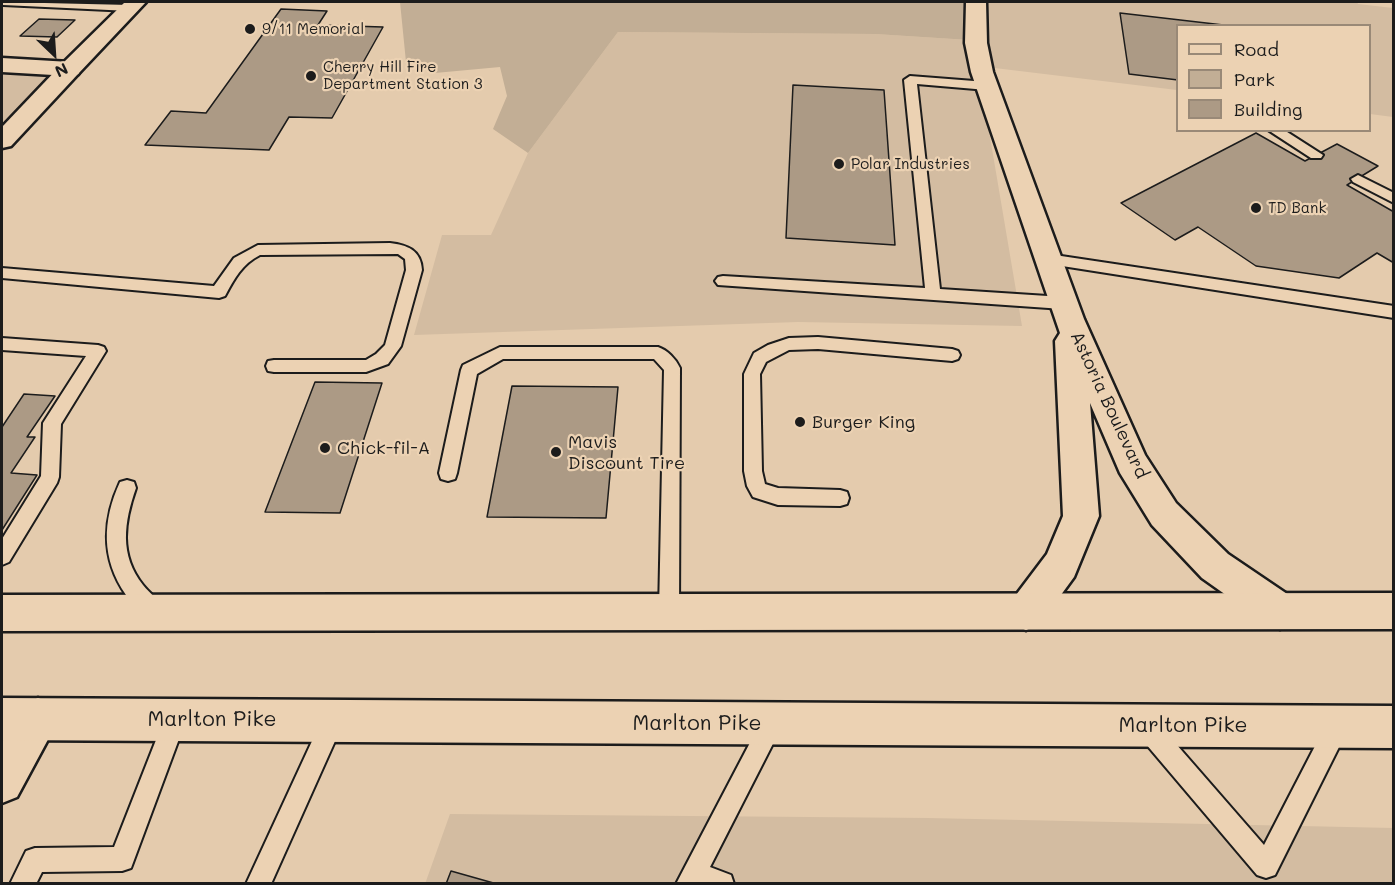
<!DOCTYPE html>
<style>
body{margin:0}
#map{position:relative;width:1395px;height:885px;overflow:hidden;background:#e4cbad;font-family:Mali,sans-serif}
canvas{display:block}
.frame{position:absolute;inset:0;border:3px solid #1c1c1c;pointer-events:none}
.legend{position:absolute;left:1176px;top:24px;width:195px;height:108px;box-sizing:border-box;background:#ecd2b3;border:2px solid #998977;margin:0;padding:8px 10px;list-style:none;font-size:18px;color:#1c1c1c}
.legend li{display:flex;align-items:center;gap:12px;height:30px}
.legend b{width:30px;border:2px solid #998977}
.north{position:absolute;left:24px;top:24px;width:60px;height:60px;-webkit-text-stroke:4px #ecd2b3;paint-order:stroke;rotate:155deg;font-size:16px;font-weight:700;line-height:24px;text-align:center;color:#1c1c1c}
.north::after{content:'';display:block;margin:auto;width:21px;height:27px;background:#1c1c1c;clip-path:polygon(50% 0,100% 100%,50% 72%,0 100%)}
</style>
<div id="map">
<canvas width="1395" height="885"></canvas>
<div class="frame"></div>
<ul class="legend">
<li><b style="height:8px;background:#ecd2b3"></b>Road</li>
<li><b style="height:16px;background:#c2ae95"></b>Park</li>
<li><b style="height:16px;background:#ac9a85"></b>Building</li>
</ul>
<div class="north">N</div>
</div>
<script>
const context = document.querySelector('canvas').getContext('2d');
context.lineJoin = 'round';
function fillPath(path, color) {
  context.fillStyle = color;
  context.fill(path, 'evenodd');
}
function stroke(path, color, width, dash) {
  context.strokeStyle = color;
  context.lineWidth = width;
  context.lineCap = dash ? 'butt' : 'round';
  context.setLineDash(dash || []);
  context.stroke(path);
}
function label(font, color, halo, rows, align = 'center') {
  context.font = font + ' Mali,sans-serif';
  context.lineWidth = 4.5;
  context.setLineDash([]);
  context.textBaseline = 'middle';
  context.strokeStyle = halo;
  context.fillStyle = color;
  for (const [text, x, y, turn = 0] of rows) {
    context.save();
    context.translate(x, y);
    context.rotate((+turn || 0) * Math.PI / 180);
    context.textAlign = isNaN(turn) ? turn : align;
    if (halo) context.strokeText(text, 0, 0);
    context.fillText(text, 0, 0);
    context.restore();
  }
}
fillPath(new Path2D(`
 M970,2h387l1,2 35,4v109l-23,-3v-88h-192l-1,64 -199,-24 44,260 -224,-4 -384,13 28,-100h49l37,-82 90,-121 257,2 94,6z
 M2,65l68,4 -68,72z
 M450,814l478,4 465,10v55l-968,1z`), '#d3bca1');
fillPath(new Path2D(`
 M400,2l143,1 1,-1h425v38l-94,-6 -257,-2 -90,121 -35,-24 14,-33 -7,-29 -65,6 -29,-11z`), '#c2ae95');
const building = new Path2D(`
 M281,9l46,2 -9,14 65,2 -51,91 -43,-1 -20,33 -124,-5 26,-34 35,2z
 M1120,13l112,13h-54v54l-49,-6z
 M39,19l36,1 -18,17 -37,-1z
 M793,85l91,5 11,155 -109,-7z
 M1256,133l49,28 32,-17 41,22 -31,19 47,27v51l-17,-10 -38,25 -83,-12 -58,-39 -23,13 -54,-37z
 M315,382l67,1 -42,130 -75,-1z
 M512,386l106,1 -12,131 -119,-1z
 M24,394l31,2 -28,41h8l-24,36 26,2 -35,55v-103z
 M451,871l46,13h-51z`);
fillPath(building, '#ac9a85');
stroke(building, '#1c1c1c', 1.5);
const service = new Path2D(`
 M2,2l128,3 6,3 -6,3 -127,-6z
 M910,76l77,6 6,4 -6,4 -70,-6 23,205 123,8 6,2 2,4 -2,4 -6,2 -345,-24 -3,-4 3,-4 5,-1 202,12 -21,-208z
 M1268,130h16l39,25 -2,3h-10z
 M1358,175l36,18v10l-41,-21 -2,-3z
 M390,243c17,2 31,7 32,27l-21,76 -13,18 -22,8h-92l-6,-1 -2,-5 2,-5 6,-1h92l10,-6 9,-9 21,-75 -1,-11 -7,-5 -138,1c-18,9 -26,24 -35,41l-6,2 -217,-20v-10l212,18 20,-28 24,-13z
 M1048,254l346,52v12l-351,-55 -3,-4 3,-4z
 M818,337l134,12 6,2 2,4 -2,4 -6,2 -134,-12 -29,1 -23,12 -6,12 2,97 3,13 13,4 62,2 7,2 2,6 -2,6 -7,2 -62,-1 -25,-8 -6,-11 -3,-15v-97l10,-21 14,-8 21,-7z
 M2,338l96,7 6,2 2,4 -45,73 -2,53 -2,6 -48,79 -7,3v-26l39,-63 2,-53 43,-67 -84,-6z
 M500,347h158c9,3 18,12 22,21l-1,244 -3,7 -7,3 -7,-3 -3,-7 5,-242 -10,-11h-151l-26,15 -20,99 -2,6 -7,2 -7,-2 -2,-6 22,-103 2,-5z
 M127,480l7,2 2,6c-12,34 -17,67 7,97 7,9 17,15 21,25l-3,7 -7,3c-12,-5 -21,-15 -28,-25 -25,-36 -24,-74 -6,-113z
 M175,709l8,3 3,8 -55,148 -9,3 -80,1 -6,12h-26l16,-33 9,-3 79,-1 53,-135z
 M333,710l8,3 3,8 -73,163h-25l79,-171z
 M772,713l8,3 3,8 -73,143 21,8 3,9h-58l88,-168z
 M1337,716l8,3 3,8 -3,8 -70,140 -9,3 -9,-3 -117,-138 -3,-8 3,-8 8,-3 8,3 108,124 65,-126z`);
const minor = new Path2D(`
 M966,2h20l1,41 6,29 91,247 61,136 31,48 52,51 65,44 6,13 -6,13 -13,5 -13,-5 -65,-46 -50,-53 -32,-52 -30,-70 9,113 -25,61 -35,48 -13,5 -13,-5 -6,-13 6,-13 34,-45 16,-38 -8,-175 5,-8 -89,-261 -6,-29z`);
const tertiary = new Path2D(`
 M125,2h21l-68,72 -8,2 -8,-2 -3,-5 3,-5z
 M38,698l15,6 6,15 -42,78 -15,6v-61l21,-38z`);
const primary = new Path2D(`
 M70,62l8,2 3,5 -3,5 -67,72 -9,2v-21l60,-63z`);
const trunk = new Path2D(`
 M2,58l68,4 8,2 3,5 -3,5 -8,2 -68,-4z
 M1394,593v36l-1392,2v-36z
 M2,698l1392,8v42l-1392,-8z`);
stroke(service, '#1c1c1c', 4);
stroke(minor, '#1c1c1c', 5);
stroke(tertiary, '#1c1c1c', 5);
stroke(primary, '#1c1c1c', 5);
stroke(trunk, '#1c1c1c', 5);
fillPath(service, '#ecd2b3');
fillPath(minor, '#ecd2b3');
fillPath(tertiary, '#ecd2b3');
fillPath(primary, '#ecd2b3');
fillPath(trunk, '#ecd2b3');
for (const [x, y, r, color] of [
 [250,29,6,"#1c1c1c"],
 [311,76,6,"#1c1c1c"],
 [839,164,6,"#1c1c1c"],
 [1256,208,6,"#1c1c1c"],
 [800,422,6,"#1c1c1c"],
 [325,448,6,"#1c1c1c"],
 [556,452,6,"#1c1c1c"]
]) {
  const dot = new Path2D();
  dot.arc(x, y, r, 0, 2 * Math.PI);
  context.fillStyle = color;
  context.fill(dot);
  stroke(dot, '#ecd2b3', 2);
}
label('15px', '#1c1c1c', '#ecd2b3', [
 ["9/11 Memorial",262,29],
 ["Cherry Hill Fire",323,67],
 ["Department Station 3",323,84],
 ["Polar Industries",851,164],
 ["TD Bank",1268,208]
], 'left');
label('18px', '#1c1c1c', '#ecd2b3', [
 ["Astoria Boulevard",1109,405,65]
]);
label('18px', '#1c1c1c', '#ecd2b3', [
 ["Burger King",812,422],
 ["Mavis",568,442],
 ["Discount Tire",568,463],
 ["Chick-fil-A",337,448]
], 'left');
label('21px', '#1c1c1c', '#ecd2b3', [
 ["Marlton Pike",212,720],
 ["Marlton Pike",697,724],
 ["Marlton Pike",1183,726]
]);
</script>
